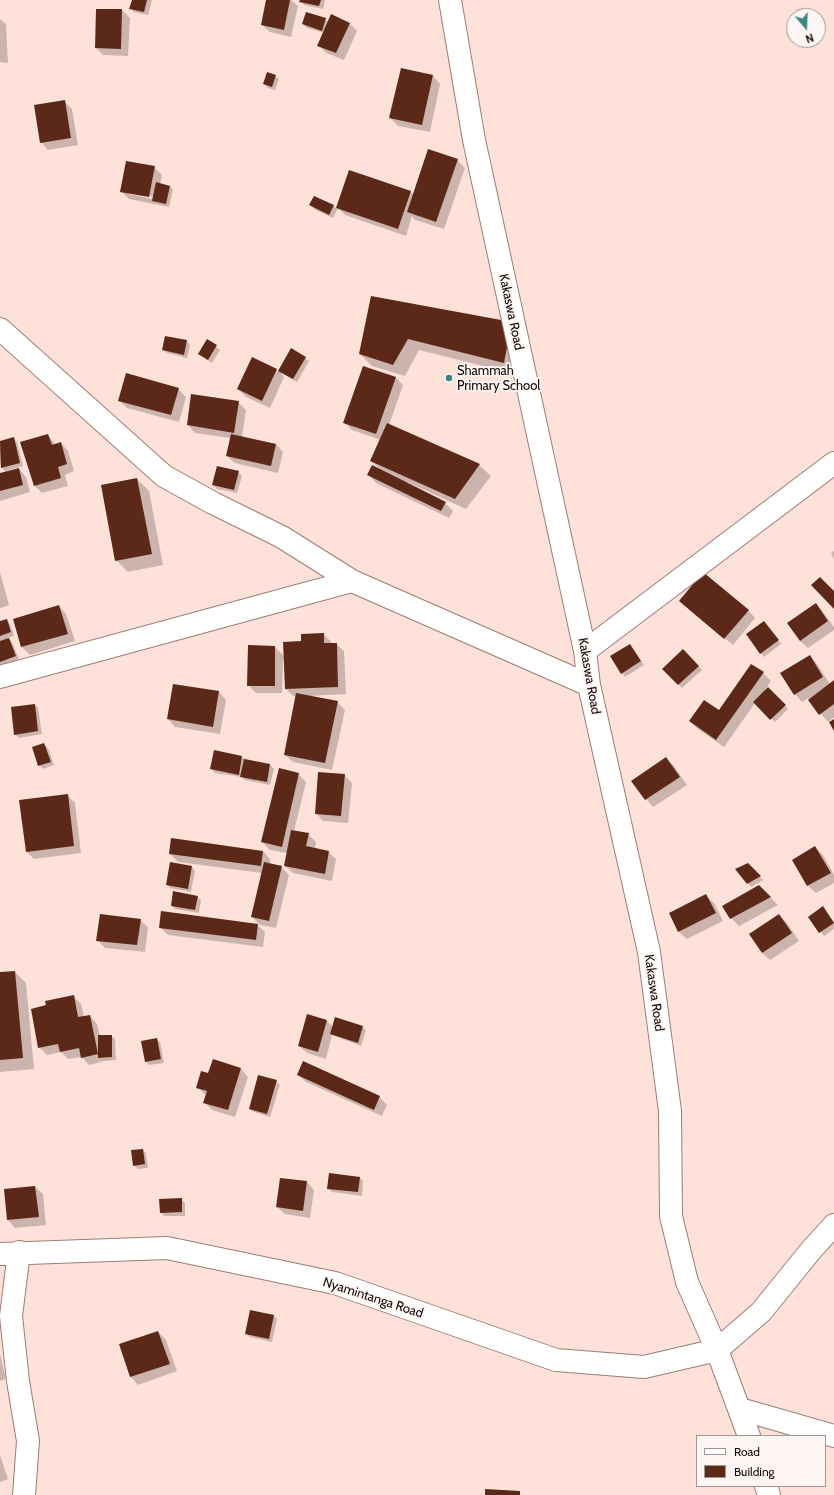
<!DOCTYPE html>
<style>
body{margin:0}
#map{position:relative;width:834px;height:1495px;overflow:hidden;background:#fee2d9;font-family:Cabin,sans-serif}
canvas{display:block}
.legend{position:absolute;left:696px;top:1435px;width:130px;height:52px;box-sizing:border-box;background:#fcf5f3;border:1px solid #9f9794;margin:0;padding:5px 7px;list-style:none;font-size:12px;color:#140906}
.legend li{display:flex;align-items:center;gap:8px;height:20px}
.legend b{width:20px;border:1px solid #9f9794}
.north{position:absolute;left:786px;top:8px;width:40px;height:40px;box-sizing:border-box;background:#fcf5f3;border:1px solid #9f9794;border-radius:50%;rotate:161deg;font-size:11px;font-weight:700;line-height:16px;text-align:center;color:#140906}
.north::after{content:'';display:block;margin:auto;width:14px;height:18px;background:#3c8484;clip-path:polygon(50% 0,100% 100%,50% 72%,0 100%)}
</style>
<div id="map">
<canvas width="834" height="1495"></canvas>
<ul class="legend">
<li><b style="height:5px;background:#fff"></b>Road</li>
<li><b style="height:11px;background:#5c2817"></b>Building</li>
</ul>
<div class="north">N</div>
</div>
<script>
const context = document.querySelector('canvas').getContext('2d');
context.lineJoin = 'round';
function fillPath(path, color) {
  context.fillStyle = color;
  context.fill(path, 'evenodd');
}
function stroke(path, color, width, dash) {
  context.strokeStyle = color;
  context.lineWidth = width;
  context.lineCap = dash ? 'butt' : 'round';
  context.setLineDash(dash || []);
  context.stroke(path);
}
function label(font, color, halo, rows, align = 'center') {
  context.font = font + ' Cabin,sans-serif';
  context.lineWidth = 4;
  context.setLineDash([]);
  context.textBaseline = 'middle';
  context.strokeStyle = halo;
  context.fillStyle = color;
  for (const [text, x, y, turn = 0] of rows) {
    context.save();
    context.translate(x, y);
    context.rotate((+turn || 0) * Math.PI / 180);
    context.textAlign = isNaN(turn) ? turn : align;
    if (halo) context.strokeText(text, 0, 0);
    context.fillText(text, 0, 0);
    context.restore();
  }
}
fillPath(new Path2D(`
 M133,0h19l-4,15 -14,-3 -3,-4z
 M267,0h24l7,6 -7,31 -21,-5 -8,-7z
 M301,0h24l-2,9 -19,-4z
 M122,10l8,8 -2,38 -25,-1 -7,-7z
 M0,19l6,5 2,39 -8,-1z
 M325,19l4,3 20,1 8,8 -13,29 -18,-7 -7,-8 5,-12 -17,-5 -4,-4z
 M401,69l32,7 7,8 -10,48 -32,-6 -8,-8z
 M275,76l4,3 -4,11 -7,-2 -4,-4z
 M64,101l8,8 6,36 -30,5 -7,-8z
 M457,160l8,8 -21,61 -29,-9 -3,-4 -6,20 -61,-21 -7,-7 -5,10 -19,-9 -3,-4 22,1 4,3 13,-38 61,21 3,3z
 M154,167l8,8 -2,9 10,2 3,4 -4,17 -40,-8 -8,-8zM129,192l25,5 -1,2 -24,-5z
 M371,297l140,26 4,51 -96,-24 -14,26 -33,-10 -12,-12z
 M208,340l12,10 -8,13 -13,-9z
 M187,341l3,4 -3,13 -20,-5 -4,-3z
 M291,349l18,12 -12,21 -16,-9 3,4 -14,31 -24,-11 -8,-8 38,-19 2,2z
 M395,377l8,8 -14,40 90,40 12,11 -25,33 -59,-27v2l38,19 8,8 -4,7 -73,-35 -7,-8 12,-5 -10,-9 10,-21 -29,-10 -8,-8z
 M178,389l8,8 -7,25 -52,-14 -8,-8z
 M238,402l8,8 -4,27 34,7 7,8 -5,21 -43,-10 -8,-7 4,-18 -36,-5 -7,-8z
 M48,435l8,10 5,-2 7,8 6,20 -9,4 3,11 -26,7 -7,-7z
 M13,438l4,4 6,24 -18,5 -4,-4 -1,-6v-19z
 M19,469l7,8 4,15 -30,9v-27z
 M238,472l4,4 -5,17 -20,-4 -4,-4z
 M137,479l12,12 14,74 -35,7 -12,-12z
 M834,551v8l-3,-6z
 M0,572l9,33 -9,3z
 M816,604l7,8 11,15v3l-26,18 -8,-7z
 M59,606l7,8 9,27 -45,14 -8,-8 -8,-27z
 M688,609l60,1 7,8 -22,27z
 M7,620l3,4 4,12 -6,2 4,4 7,17 -19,7v-44z
 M767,626l14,18 -17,13 -3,-4z
 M324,634l7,8v2h5l8,7 2,43 -37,2 28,6 8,8 -13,60 -39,-8 -8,-7 12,-59h-4l-7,-7 -2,-31h-1l-1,35h-26l-8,-8 27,-38 9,9 18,-14z
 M633,649l11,16 -19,12 -14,-20z
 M683,650l19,20 -20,18 -18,-19z
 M810,656l7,8 13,20 4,-3v36l-6,5 -20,-24 -6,4 -7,-8z
 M763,673l8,8 -7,10 4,-3 20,21 -13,13 -20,-19 -31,44 -26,-18 -8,-8 29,-10z
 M219,692l7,8 -6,34 -45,-7 -7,-8z
 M34,705l4,3 4,26 -23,4 -4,-4z
 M44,744l4,4 6,17 -11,4 -4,-4z
 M215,751l55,14 4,4 -4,16 -25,-5 -3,-3 -27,-4 -4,-4z
 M666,758l8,8 13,19 -34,22 -7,-8z
 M298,774l8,8 -12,49 14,3 8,8 -1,7 13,3 8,7 -4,22 -39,-8 -8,-7 2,-13 -17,-3 -8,-8z
 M344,775l8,8 -4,40 -25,-2 -7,-8z
 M67,795l8,8 6,50 -47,6 -7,-7z
 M815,848l8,7 11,20v8l-18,10 -8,-7 -15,-26z
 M263,851l7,8v5l11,3 8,8 -13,53 -16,-3 -8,-8 10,-44 -84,-11 -8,-8z
 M747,864l16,16 -12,7 -3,-4z
 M192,867l3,4 -4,21 -21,-4 -3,-4z
 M759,886l19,19 -39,21 -8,-8 -7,-12z
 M706,896l8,7 9,18 -36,18 -8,-7 -9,-18z
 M197,897l4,3 -2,13 -24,-4 -3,-4z
 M823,908l11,14v7l-10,7 -15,-19z
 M779,915l8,8 12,18 -29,19 -8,-7z
 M140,920l8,7 -3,25 -40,-4 -8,-8z
 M257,925l8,7 -2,15 -95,-12 -8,-8z
 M15,972l11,11 8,86 -34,3v-99z
 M73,996l8,8 3,13 6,-1 7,8 3,12h11l4,3 1,21 -11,1 -16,4 -7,-8 -14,2 -7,-7 -14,3 -8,-8 8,-41z
 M327,1021l6,6h29l4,3 -5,16 -29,-11 -6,24 -19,-6 -8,-7z
 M157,1039l3,3 4,21 -15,2 -3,-3z
 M213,1060l28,9 7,8 -13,40 -23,-7 -8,-8 3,-6 -10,-9 12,-13z
 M298,1075l81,22 8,8 -5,11 -76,-34z
 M276,1081l4,4 -10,32 -16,-5 -4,-3z
 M143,1150l3,3 2,15 -10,1 -4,-4z
 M360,1178l3,3 -1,15 -30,-4 -4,-4z
 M307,1182l7,8 -4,28 -25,-4 -8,-7z
 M35,1187l8,7 3,31 -31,3 -7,-8 -3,-30z
 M181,1199l4,4v13h-21l-3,-4z
 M273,1315l4,4 -5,23 -22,-5 -4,-3z
 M158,1332l8,8 11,31 -39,14 -7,-8 -11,-32z
 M0,1354l6,25 -6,2z
 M0,1455l8,24 -8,3z`), '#0003');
fillPath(new Path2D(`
 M132,0h15l-3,12 -15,-3z
 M266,0h24l-6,30 -23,-5z
 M300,0h21l-2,6 -20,-4z
 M96,9h26l-1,40 -26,-1z
 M306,12l20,6 -4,13 -20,-7z
 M331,14l19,9 -14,30 -19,-7z
 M401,68l32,7 -11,50 -33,-7z
 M267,72l9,3 -4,12 -9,-3z
 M65,100l6,38 -31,5 -6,-38z
 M428,149l30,10 -22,63 -29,-10z
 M126,161l29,5 -6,31 -29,-5z
 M349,170l62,21 -13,38 -62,-21z
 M156,182l14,4 -4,18 -14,-3z
 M314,196l20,9 -5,10 -20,-10z
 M371,296l141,26 -8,41 -96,-24 -15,26 -34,-11z
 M165,336l22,4 -3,15 -22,-5z
 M207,339l10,6 -9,15 -10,-6z
 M291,348l15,9 -13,22 -15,-8z
 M252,357l25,12 -15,32 -25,-12z
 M363,366l33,11 -20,57 -33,-11z
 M126,373l53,15 -8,27 -53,-14z
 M191,394l48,7 -5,32 -47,-8z
 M387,423l93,41 -25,35 -85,-38z
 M48,434l4,11 9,-3 6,22 -9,3 3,11 -27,8 -14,-44z
 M231,434l45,10 -5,22 -45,-10z
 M14,437l6,26 -19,5 -1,-27z
 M372,465l74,37 -5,9 -74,-36z
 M217,466l22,5 -5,19 -22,-5z
 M19,468l4,17 -23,6v-18z
 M137,478l15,76 -37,7 -14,-76z
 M703,572l46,38 -25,29 -45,-38z
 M820,577l14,14v18l-23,-24z
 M816,603l12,18 -28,20 -13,-18z
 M59,605l9,29 -47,13 -8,-28z
 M7,619l4,13 -11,4v-15z
 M764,621l15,19 -19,14 -14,-20z
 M324,633v10h13l1,44 -53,2 -2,-47 18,-1v-7z
 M9,638l7,18 -16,6v-21z
 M630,644l11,17 -20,13 -11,-18z
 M248,645l27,1v40h-28z
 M683,649l16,17 -21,19 -16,-16z
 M810,655l13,22 -29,18 -14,-22z
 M751,664l13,8 -48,68 -27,-19 15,-21 15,10z
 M834,680v24l-15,11 -11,-15z
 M173,684l46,7 -6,36 -46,-8z
 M768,687l18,18 -16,15 -17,-18z
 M296,693l42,8 -13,62 -41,-8z
 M35,704l3,27 -24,4 -3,-28z
 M834,719v12l-5,-9z
 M44,743l7,19 -13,4 -6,-19z
 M214,750l28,6 -3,19 -29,-6z
 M666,757l14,20 -35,23 -14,-19z
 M244,759l26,5 -3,18 -27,-5z
 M279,768l20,5 -17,74 -21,-5z
 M318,772l27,2 -4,42 -26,-2z
 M68,794l6,52 -48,6 -7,-52z
 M291,830l18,3 -3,13 23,5 -4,23 -41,-8z
 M171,838l92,13 -2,15 -92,-12z
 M815,846l16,27 -24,13 -15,-26z
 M170,862l22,4 -4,23 -22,-4z
 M264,862l18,4 -13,55 -18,-4z
 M748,863l13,13 -14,8 -12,-15z
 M759,885l12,12 -41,22 -8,-13z
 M173,891l25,5 -3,14 -24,-4z
 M706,894l10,19 -38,19 -9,-19z
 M823,906l11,17 -15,10 -11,-16z
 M161,911l97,13 -2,16 -97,-12z
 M100,914l41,5 -4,26 -41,-4z
 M779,914l13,19 -30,20 -13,-19z
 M15,971l8,87 -23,2v-88z
 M74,995l4,22 12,-2 8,39 -17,4 -2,-10 -19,4 -2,-8 -20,4 -7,-39 15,-4 -1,-4z
 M307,1014l20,6 -9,32 -20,-6z
 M335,1017l28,9 -5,17 -28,-9z
 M98,1035h14v22l-14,1z
 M157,1038l4,21 -16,3 -4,-21z
 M213,1059l28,9 -13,42 -25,-7 4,-12 -11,-3 5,-17 7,2z
 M303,1061l77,35 -6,14 -77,-35z
 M258,1075l19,5 -10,34 -18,-5z
 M143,1149l2,15 -12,2 -2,-16z
 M329,1173l31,4 -2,15 -31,-3z
 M280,1178l27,3 -4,30 -27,-4z
 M35,1186l4,31 -32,3 -3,-31z
 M182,1198v14l-22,1 -1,-14z
 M250,1310l24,5 -5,24 -24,-5z
 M158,1331l12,33 -40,13 -11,-33z
 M485,1489l35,2v4h-35z`), '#5c2817');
const street = new Path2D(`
 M450,0l24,140 111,511 4,34 60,267 21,159 1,105 16,66 30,68 32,86
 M0,329l164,147 49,27 69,34 70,44 237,104
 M585,651l249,-188
 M0,677l352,-96
 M19,1252l-8,64 7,65 10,60 -4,54
 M0,1254l167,-6 168,35 221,77 88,7 73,-17 44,-38 51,-63 22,-24
 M740,1409l94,27
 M766,1486l3,9`);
stroke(street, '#9c7d73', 24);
stroke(street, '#fff', 22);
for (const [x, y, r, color] of [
 [449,378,4,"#3c8484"]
]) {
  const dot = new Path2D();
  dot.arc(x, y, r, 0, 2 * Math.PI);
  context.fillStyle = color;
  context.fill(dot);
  stroke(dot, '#fcf5f3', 1.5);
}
label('13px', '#140906', '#fcf5f3', [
 ["Kakaswa Road",511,312,78],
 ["Kakaswa Road",589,676,80],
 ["Kakaswa Road",654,993,82],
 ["Nyamintanga Road",373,1298,18]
]);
label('13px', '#140906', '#fcf5f3', [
 ["Shammah",457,371],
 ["Primary School",457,386]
], 'left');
</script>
